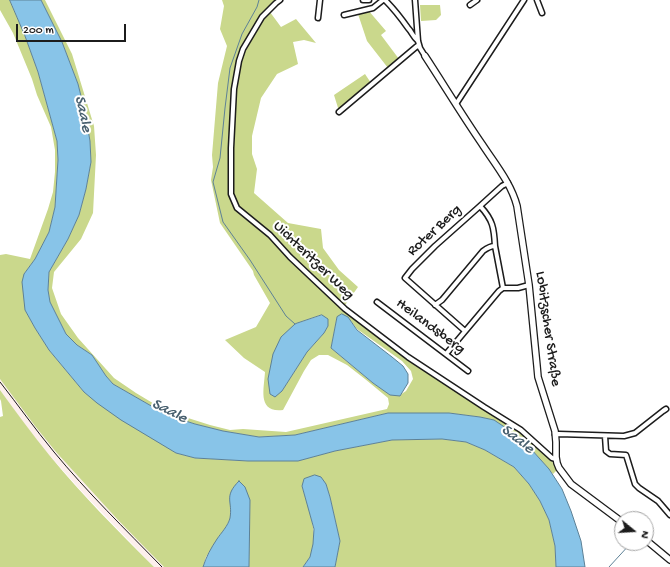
<!DOCTYPE html>
<meta charset="utf-8">
<style>
body{margin:0}
#map{position:relative;width:670px;height:567px;overflow:hidden;background:#fff;font-family:"Gochi Hand",sans-serif}
canvas{display:block}
.north{position:absolute;left:614px;top:511px;width:40px;height:40px;box-sizing:border-box;background:#fff;border:1px solid #a4a4a4;border-radius:50%;rotate:108deg;font-size:11px;font-weight:700;line-height:16px;text-align:center;color:#1c1c1c}
.north::after{content:'';display:block;margin:auto;width:14px;height:18px;background:#1c1c1c;clip-path:polygon(50% 0,100% 100%,50% 72%,0 100%)}
.scale{position:absolute;left:16px;top:24px;width:110px;height:18px;box-sizing:border-box;border:2px solid #1c1c1c;border-top:0;padding-left:5px;font-size:12px;line-height:14px;white-space:nowrap;color:#1c1c1c;-webkit-text-stroke:3px #fff;paint-order:stroke}
</style>
<div id="map">
<canvas width="670" height="567"></canvas>
<div class="north">N</div>
<div class="scale">200 m</div>
</div>
<script>
const context = document.querySelector('canvas').getContext('2d');
context.lineJoin = 'round';
function fillPath(path, color) {
  context.fillStyle = color;
  context.fill(path, 'evenodd');
}
function stroke(path, color, width, dash) {
  context.strokeStyle = color;
  context.lineWidth = width;
  context.lineCap = dash ? 'butt' : 'round';
  context.setLineDash(dash || []);
  context.stroke(path);
}
function label(font, color, halo, rows, align = 'center') {
  context.font = font + ' "Gochi Hand",sans-serif';
  context.lineWidth = 4;
  context.setLineDash([]);
  context.textBaseline = 'middle';
  context.strokeStyle = halo;
  context.fillStyle = color;
  for (const [text, x, y, turn = 0] of rows) {
    context.save();
    context.translate(x, y);
    context.rotate((+turn || 0) * Math.PI / 180);
    context.textAlign = isNaN(turn) ? turn : align;
    if (halo) context.strokeText(text, 0, 0);
    context.fillText(text, 0, 0);
    context.restore();
  }
}
fillPath(new Path2D(`
 M0,379l35,47 21,26 62,68 46,47h-10l-71,-74 -33,-37 -21,-26 -29,-40z`), '#fdefed');
fillPath(new Path2D(`
 M0,0h10l15,36 13,36 19,69 1,19 -3,47 -6,25 -14,27 -11,15 1,36 10,18 14,22 35,42 92,61 19,5 53,3h49l38,-10 57,-11 50,-1 24,3 19,8 29,17 15,17 11,17 9,19 6,26 1,21h-221l5,-26 -10,-44 -4,-13 -24,2c6,22 18,48 8,71 -2,3 -5,7 -7,10h-54l1,-67 -20,11v8l-5,10 -19,28 -3,10h-39l-46,-47 -62,-68 -21,-26 -35,-47v-124l6,-1 24,5 18,-50 5,-17 2,-20v-22l-4,-23 -14,-32 -5,-16 -19,-46 -13,-23z
 M41,0h4l27,54 22,72 2,29 -3,58 -12,26 -27,33 -2,16 9,26 17,24 36,40 22,15 30,18 44,14 20,5 13,-1 43,3 101,-23 2,-5 -1,-6 -23,-19 -18,-14 -19,-10h-9l-8,5 -7,11 -21,39c-26,3 -19,-21 -18,-38l-21,-14 -19,-18 31,-13 14,-24 -16,-28 -1,-4 -33,-48 -9,-43 2,-13 -1,-12 6,-72 9,-37 -7,-17 4,-23 -2,-6h53l-8,8 14,19 15,-8 20,24 -12,-3 -11,2 5,22 -21,10 -16,24 -9,38v18l5,15 -3,24 34,30 33,6 2,19 16,22 19,17 -15,21 25,22 39,29 113,72 31,30 4,3 2,6 -4,4 -22,-25 -37,-29 -14,-3 -31,-4h-61l-93,22 -36,2 -36,-6 -28,-7 -28,-9 -54,-31 -7,-8 -14,-21 -15,-10 -11,-11 -16,-32 -2,-12 1,-18 19,-33 11,-24 7,-26 5,-27 -1,-21 -5,-29 -7,-28 -16,-42zM321,315l7,11 -4,7 -17,19 -25,39 13,-67zM337,317h11l9,12 45,32 9,10 2,8 -7,12 -6,4 -10,-1 -17,-11 -42,-35z
 M420,5h20l1,10 -5,5 -15,1z
 M368,10l18,21 -5,4 18,24 -11,9 -21,-27 -9,-27z
 M365,74l6,9 -32,28 -5,-16z
 M0,390c16,22 32,44 50,66 32,39 68,75 104,111h-154v-150l3,-1 -2,-15 -1,-2z`), '#cad88c');
const water = new Path2D(`
 M10,0h31l21,42 16,42 7,28 5,29 1,21 -5,27 -7,26 -11,24 -19,33 -1,18 2,12 16,32 11,11 15,10 14,21 7,8 54,31 28,9 28,7 36,6 36,-2 93,-22h61l31,4 14,3 12,8 25,21 18,20 13,20 9,22 10,30 4,26h-29l-1,-21 -6,-26 -9,-19 -11,-17 -15,-17 -29,-17 -19,-8 -24,-3 -50,1 -57,11 -37,10h-50l-53,-3 -19,-5 -55,-33 -24,-17 -13,-11 -35,-42 -14,-22 -10,-18 -3,-28 2,-8 11,-15 14,-27 6,-25 3,-47 -1,-19 -19,-69 -13,-36z
 M342,314l6,3 9,13 35,27 11,9 5,8v9l-8,13 -10,-1 -17,-12 -42,-35 6,-31z
 M322,315l6,4v7l-4,7 -17,19 -25,39 -7,6 -5,-3 -2,-15 5,-25 8,-17 14,-13z
 M315,475l6,2 5,7 4,13 10,44 -5,26h-32l7,-10 3,-13 1,-15 -12,-43 2,-7z
 M239,481l6,6 5,13 -1,67h-46c3,-10 8,-19 14,-28 4,-6 11,-13 13,-21 3,-17 -7,-21 9,-37z`);
fillPath(water, '#88c4e8');
stroke(water, '#5d8196', 1);
stroke(new Path2D(`
 M259,0l-2,7 -15,27 -12,34 -5,40 -5,50 -7,24 10,40 27,38 36,56 9,8
 M609,567l22,-24`), '#5d8196', 1);
const street = new Path2D(`
 M280,0l-4,3 -14,14 -19,32 -4,12 -5,28 -3,59v46l6,14 33,27 20,22 55,52 63,48 76,50 37,23 31,28 4,1
 M363,0h6
 M385,0c9,9 16,18 23,28 4,4 5,9 10,13
 M415,0l3,41 2,7 5,8
 M537,0l5,13
 M470,5l7,-5
 M344,15l29,-7 10,-8
 M318,18l2,-18
 M456,104l68,-104
 M339,112l77,-65 3,-2
 M480,206l22,-20 6,-3
 M377,302l91,69
 M435,305l7,-5 41,-49c4,-3 7,-5 12,-5l8,42
 M465,331l-60,-53 7,-9 23,-23 45,-40c13,14 14,22 15,40
 M446,354l53,-63 4,-3h15l11,-3
 M555,435l4,-1 65,2 11,-3 28,-22 3,-2
 M605,436l1,15 4,3 16,1 1,3 8,26 4,4 19,13 12,14`);
const secondary = new Path2D(`
 M425,56c19,29 37,59 57,88 13,20 29,39 35,62l12,79 8,81 1,11 17,54 1,11v15l1,6 2,5 12,16 51,38
 M646,540l24,20`);
stroke(street, '#1c1c1c', 7);
stroke(secondary, '#1c1c1c', 8);
stroke(street, '#fff', 4);
stroke(secondary, '#fff', 5.5);
stroke(new Path2D(`
 M0,382c18,23 35,47 54,70 33,40 71,77 108,115`), '#1c1c1c', 1);
label('15px', '#1c1c1c', '#fff', [
 ["Roter Berg",435,231,-43],
 ["Uichteritzer Weg",313,261,44],
 ["Heilandsberg",430,327,37],
 ["Lobitzscher Straße",547,329,82]
]);
label('italic 16px', '#475f6e', '#fff', [
 ["Saale",82,114,78],
 ["Saale",169,412,26],
 ["Saale",517,440,38]
]);
</script>
